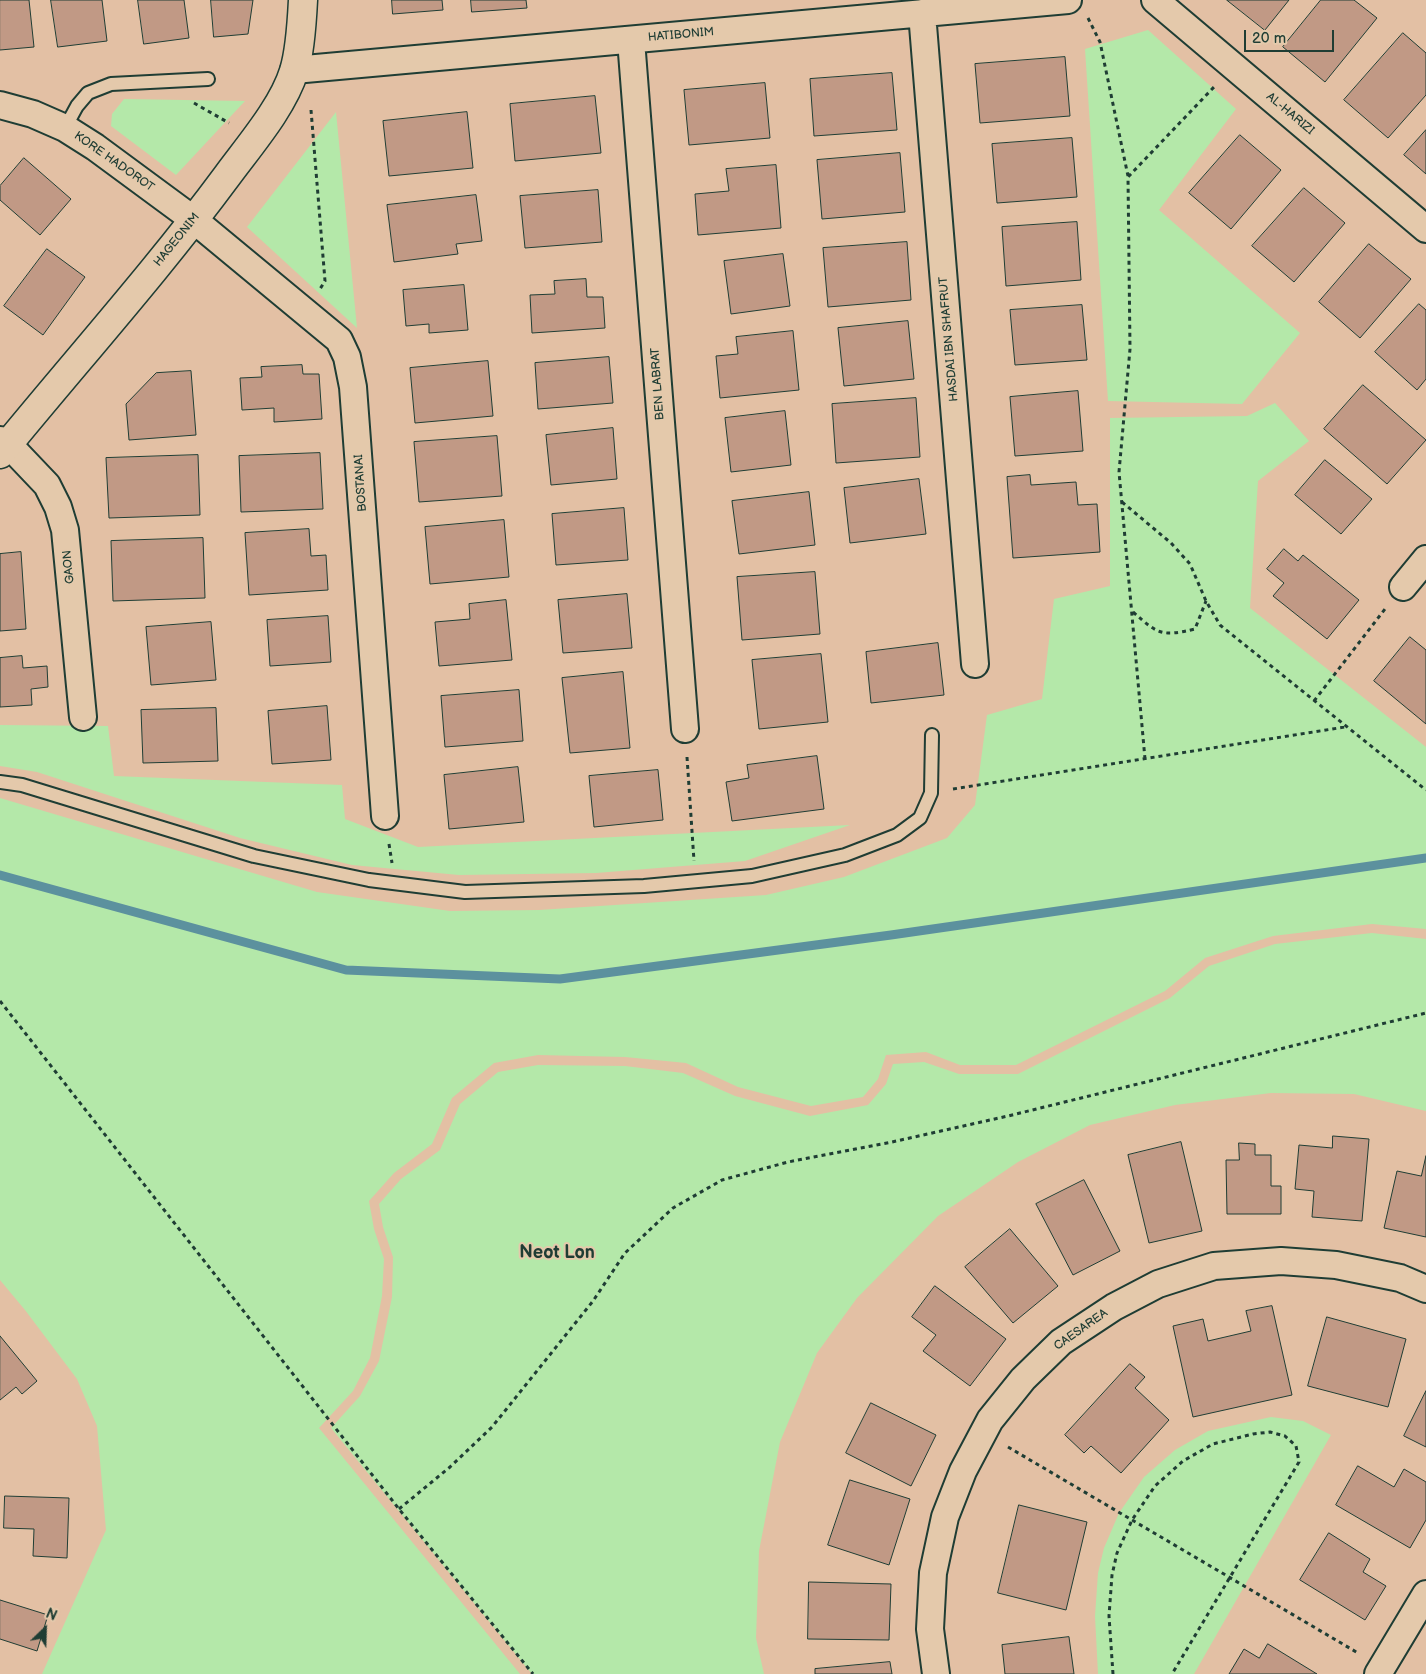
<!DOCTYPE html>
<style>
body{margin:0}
#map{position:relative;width:1426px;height:1674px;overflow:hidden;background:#e3c0a4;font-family:"Balsamiq Sans",sans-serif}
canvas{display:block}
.north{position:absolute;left:20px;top:1604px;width:50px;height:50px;-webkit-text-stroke:4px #e4c9ab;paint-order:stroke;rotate:24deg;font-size:14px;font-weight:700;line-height:20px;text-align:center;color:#1f3d34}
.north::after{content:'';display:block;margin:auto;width:18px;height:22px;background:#1f3d34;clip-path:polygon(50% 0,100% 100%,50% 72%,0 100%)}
.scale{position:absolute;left:1244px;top:30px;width:90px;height:22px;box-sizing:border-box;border:2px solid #1f3d34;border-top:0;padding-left:6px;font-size:15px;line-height:18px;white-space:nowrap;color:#1f3d34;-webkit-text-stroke:4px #e4c9ab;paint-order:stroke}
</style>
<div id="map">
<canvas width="1426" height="1674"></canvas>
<div class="north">N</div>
<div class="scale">20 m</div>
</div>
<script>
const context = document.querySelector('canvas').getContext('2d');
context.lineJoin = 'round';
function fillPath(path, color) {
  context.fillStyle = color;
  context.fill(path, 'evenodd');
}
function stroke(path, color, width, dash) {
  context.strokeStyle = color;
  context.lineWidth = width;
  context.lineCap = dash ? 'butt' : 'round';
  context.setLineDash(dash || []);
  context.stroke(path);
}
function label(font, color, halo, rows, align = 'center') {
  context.font = font + ' "Balsamiq Sans",sans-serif';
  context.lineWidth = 4;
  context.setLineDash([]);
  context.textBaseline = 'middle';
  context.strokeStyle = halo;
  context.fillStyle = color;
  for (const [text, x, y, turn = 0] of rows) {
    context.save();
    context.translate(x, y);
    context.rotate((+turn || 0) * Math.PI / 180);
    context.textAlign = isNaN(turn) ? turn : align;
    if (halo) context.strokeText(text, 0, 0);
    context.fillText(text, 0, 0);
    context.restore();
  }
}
fillPath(new Path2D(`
 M1148,30l88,79 -77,101 141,123 -58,71 -134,-3 -23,-352z
 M124,99l121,2 -69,74 -65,-49 1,-12z
 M336,112l21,216 -110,-101z
 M1275,403l34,38 -51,40 -8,127 176,139v182l-54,-5 -99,12 -68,22 -40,33 -149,74h-56l-34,-13 -40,3 -8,24 -15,18 -52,9 -73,-19 -52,-24 -61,-6 -87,-2 -44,8 -42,35 -20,46 -38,29 -25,28 5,28 10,30 -2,37 -12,62 -17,33 -34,37 201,246h-478l64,-144 -9,-104 -20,-47 -52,-69 -25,-30v-482l317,94 133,19 89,-1 227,-15 78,-18 103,-39 28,-33 12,-90 55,-16 12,-100 56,-13v-168l137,-2z
 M0,725l108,1 6,50 228,9 3,34 73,28 432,-22 -105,36 -149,12 -137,2 -107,-10 -112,-27 -203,-66 -37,-6z
 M1372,933l54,6v172l-72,-17 -83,-1 -96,12 -85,20 -72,37 -80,54 -81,82 -40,55 -37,89 -21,109 -3,87 8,36h-232l-201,-246 29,-32 19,-35 13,-64 1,-40 -10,-30 -4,-23 22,-25 39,-29 20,-46 38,-32 40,-7 87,1 58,7 52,23 75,20 58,-11 18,-21 7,-20 31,-2 35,12h59l152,-76 39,-32 66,-22z
 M1271,1417l32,4 28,14 -137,239h-96l-3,-58 3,-43 6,-25 15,-35 25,-36 31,-27 33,-19z`), '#b4e8a9');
stroke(new Path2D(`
 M0,875l346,95 214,9 331,-44 535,-77`), '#5c919e', 9);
const building = new Path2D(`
 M0,0h29l5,47 -34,3z
 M51,0h51l5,41 -49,6z
 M138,0h46l5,38 -45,6z
 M211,0h42l-5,34 -34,3z
 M392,0h50l1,10 -50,4z
 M471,0h55l1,8 -55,4z
 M1227,0h62l-24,30z
 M1321,0h33l23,18 -52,64 -42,-35z
 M1403,33l23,20v42l-38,43 -44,-38z
 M1065,57l5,59 -90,7 -5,-59z
 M892,73l5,57 -83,6 -4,-57z
 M765,83l5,55 -81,7 -5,-55z
 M595,96l6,57 -86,8 -5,-57z
 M467,112l6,56 -84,8 -6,-55z
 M1426,130v44l-22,-19z
 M1240,135l41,35 -50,59 -42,-36z
 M1072,138l5,59 -80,6 -5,-59z
 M900,153l5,59 -83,7 -5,-59z
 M24,158l47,41 -31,36 -40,-35v-14z
 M776,165l5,63 -83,7 -3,-41 34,-3 -3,-22z
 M1304,188l41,35 -51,59 -42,-36z
 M598,190l4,52 -77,6 -5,-52z
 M476,195l6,46 -26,3 2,10 -64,8 -7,-57z
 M1077,222l4,58 -75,6 -4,-59z
 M907,242l4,58 -83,7 -5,-59z
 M1369,244l42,35 -51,59 -41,-36z
 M47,249l38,28 -42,58 -39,-29z
 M783,254l7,52 -59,8 -7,-53z
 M586,279l1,18h16l2,31 -73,5 -2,-38 25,-1 -1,-13z
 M464,285l4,45 -39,3v-9l-23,2 -3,-36z
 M1419,304l7,6v69l-9,11 -42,-38z
 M1082,305l5,55 -72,5 -5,-55z
 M908,321l6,58 -70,7 -6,-58z
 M793,331l6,59 -79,8 -4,-42 22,-2 -2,-17z
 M609,357l4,46 -75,6 -3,-46z
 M488,361l5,55 -78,7 -5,-55z
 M302,365l1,9h16l3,45 -48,3v-14l-32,2 -2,-32 22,-1 -1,-10z
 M191,371l5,64 -67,5 -3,-36 30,-31z
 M1363,385l63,55 -39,44 -63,-55z
 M1078,391l5,60 -68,5 -5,-59z
 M916,398l4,59 -84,6 -4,-59z
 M785,411l6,54 -60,7 -6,-54z
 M613,428l4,51 -66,6 -5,-50z
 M497,436l5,60 -83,6 -5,-60z
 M320,453l3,56 -82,3 -2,-56z
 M198,455l2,60 -91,3 -3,-60z
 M1325,460l47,39 -31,35 -46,-39z
 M1030,475l1,10 45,-3 2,23 19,-1 3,48 -87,6 -6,-81z
 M919,479l7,55 -76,9 -6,-55z
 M809,492l6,53 -76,9 -7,-53z
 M624,508l4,52 -72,5 -4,-51z
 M504,520l5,57 -79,7 -5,-57z
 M309,529l2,27 15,-1 2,35 -79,5 -4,-62z
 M203,538l2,60 -92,3 -2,-60z
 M1284,549l14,12 5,-6 56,45 -32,39 -54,-43 11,-13 -17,-14z
 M21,552l5,77 -26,2v-77z
 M815,572l5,62 -78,6 -5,-63z
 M627,594l5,54 -69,5 -5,-53z
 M506,600l6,60 -73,6 -4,-44 35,-3 -1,-15z
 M328,616l3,46 -61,4 -3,-46z
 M211,622l5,58 -65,5 -5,-58z
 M1410,637l16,13v74l-52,-43z
 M938,643l6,52 -73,8 -5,-51z
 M821,654l7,68 -69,7 -7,-69z
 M22,656l1,12 24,-2 1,21 -17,2 1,16 -32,2v-49z
 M623,672l7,76 -60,5 -8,-75z
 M519,690l4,51 -78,6 -4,-51z
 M327,706l4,54 -59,4 -4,-53z
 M216,708l2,53 -75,2 -2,-53z
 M817,756l7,53 -92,12 -6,-39 23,-4 -2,-13z
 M518,767l6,55 -75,7 -5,-54z
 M658,770l5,50 -69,7 -5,-51z
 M1333,1136l36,3 -7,82 -50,-4 2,-26 -19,-2 4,-44 33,3z
 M1181,1142l21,89 -53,12 -21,-88z
 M1239,1143l16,1v11h16v31h10v28h-54l-1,-54h13z
 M1426,1156v81l-42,-9 13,-57 24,5z
 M1084,1180l36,71 -47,24 -37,-71z
 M1010,1229l48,57 -45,37 -48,-56z
 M935,1286l71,53 -36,47 -47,-35 13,-16 -24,-18z
 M1272,1306l20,89 -99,22 -20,-91 30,-7 5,22 43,-10 -5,-20z
 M1327,1317l79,22 -18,68 -80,-21z
 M0,1336l37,45 -15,13 -6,-7 -16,13z
 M1130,1364l15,13 -10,11 34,32 -48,53 -30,-27 -7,7 -19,-18z
 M1426,1391v56l-22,-11z
 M871,1403l65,32 -25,51 -65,-33z
 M1358,1466l36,21 10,-18 22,13v38l-16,28 -74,-43z
 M850,1480l60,19 -21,66 -61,-20z
 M5,1496l64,2 -2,60 -34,-2 1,-27 -30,-1z
 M1019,1505l68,17 -21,88 -68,-17z
 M1329,1533l41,26 -7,13 23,14 -21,34 -65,-40z
 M809,1582l82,2 -2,56 -81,-1z
 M0,1600l48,15 -11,36 -37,-12z
 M1069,1637l5,37h-69l-3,-29z
 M1268,1644l49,30h-88l15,-25 15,9z
 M890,1662l2,12h-77v-5z`);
fillPath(building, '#c19985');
stroke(building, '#1f3d34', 1);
const lane = new Path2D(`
 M65,128l12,-22 11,-13 23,-9 97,-5
 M0,782l22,3 232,71 115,24 96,12 179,-6 108,-10 93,-21 52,-20 23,-17 11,-25 1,-58`);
const street = new Path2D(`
 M1155,0l271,229
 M922,13l53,651
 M631,40l54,689
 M294,70l774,-70
 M0,105l33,9 32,14 30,19 99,73 145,120 8,17 6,30 32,429
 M0,440l8,4 39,41 11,22 7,23 18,187
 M1403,587l23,-28
 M936,1674l-6,-45 3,-56 12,-56 18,-46 27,-51 33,-41 38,-37 53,-35 44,-23 56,-18 67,-5 55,4 64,13 26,11
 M1378,1674l48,-80`);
const secondary = new Path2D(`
 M0,454c76,-93 156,-182 227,-278 22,-30 56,-69 67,-105 6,-19 8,-51 9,-71`);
stroke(lane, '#1f3d34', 16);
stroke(street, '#1f3d34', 30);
stroke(secondary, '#1f3d34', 31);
stroke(new Path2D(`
 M1088,18l12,24 28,134
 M194,103l35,20
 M311,110l14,171 -5,8
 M1122,502l49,41 19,21 16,37 14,24 206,165
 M1133,612c25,22 28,25 62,17l11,-28
 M1314,701l71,-92
 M687,757l7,104
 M1145,759l-26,-287 11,-123 -2,-172 86,-90
 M953,789l392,-62
 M389,844l3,19
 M0,1001l399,508 134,165
 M1008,1447l350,206
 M399,1509l51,-42 42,-40 101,-126 32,-48 48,-45 49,-28 66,-18 104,-20 116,-26 418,-103
 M1113,1674l-4,-58 3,-41 5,-22 15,-33 23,-34 28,-25 30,-17 40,-10 17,-2 15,4 11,10 3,16 -127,212`), '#1f3d34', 3, [4, 4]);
stroke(lane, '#e4c9ab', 12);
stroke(street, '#e4c9ab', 26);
stroke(secondary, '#e4c9ab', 28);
label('12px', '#1f3d34', '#e4c9ab', [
 ["HATIBONIM",681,35,-5],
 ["AL-HARIZI",1290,114,40],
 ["KORE HADOROT",114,162,35],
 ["HAGEONIM",177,240,-51],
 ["HASDAI IBN SHAFRUT",949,339,-95],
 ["BEN LABRAT",658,384,-94],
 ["BOSTANAI",361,483,-94],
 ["GAON",69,567,-96],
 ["CAESAREA",1081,1330,-35]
]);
label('bold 18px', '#1f3d34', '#e4c9ab', [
 ["Neot Lon",557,1253]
]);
</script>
